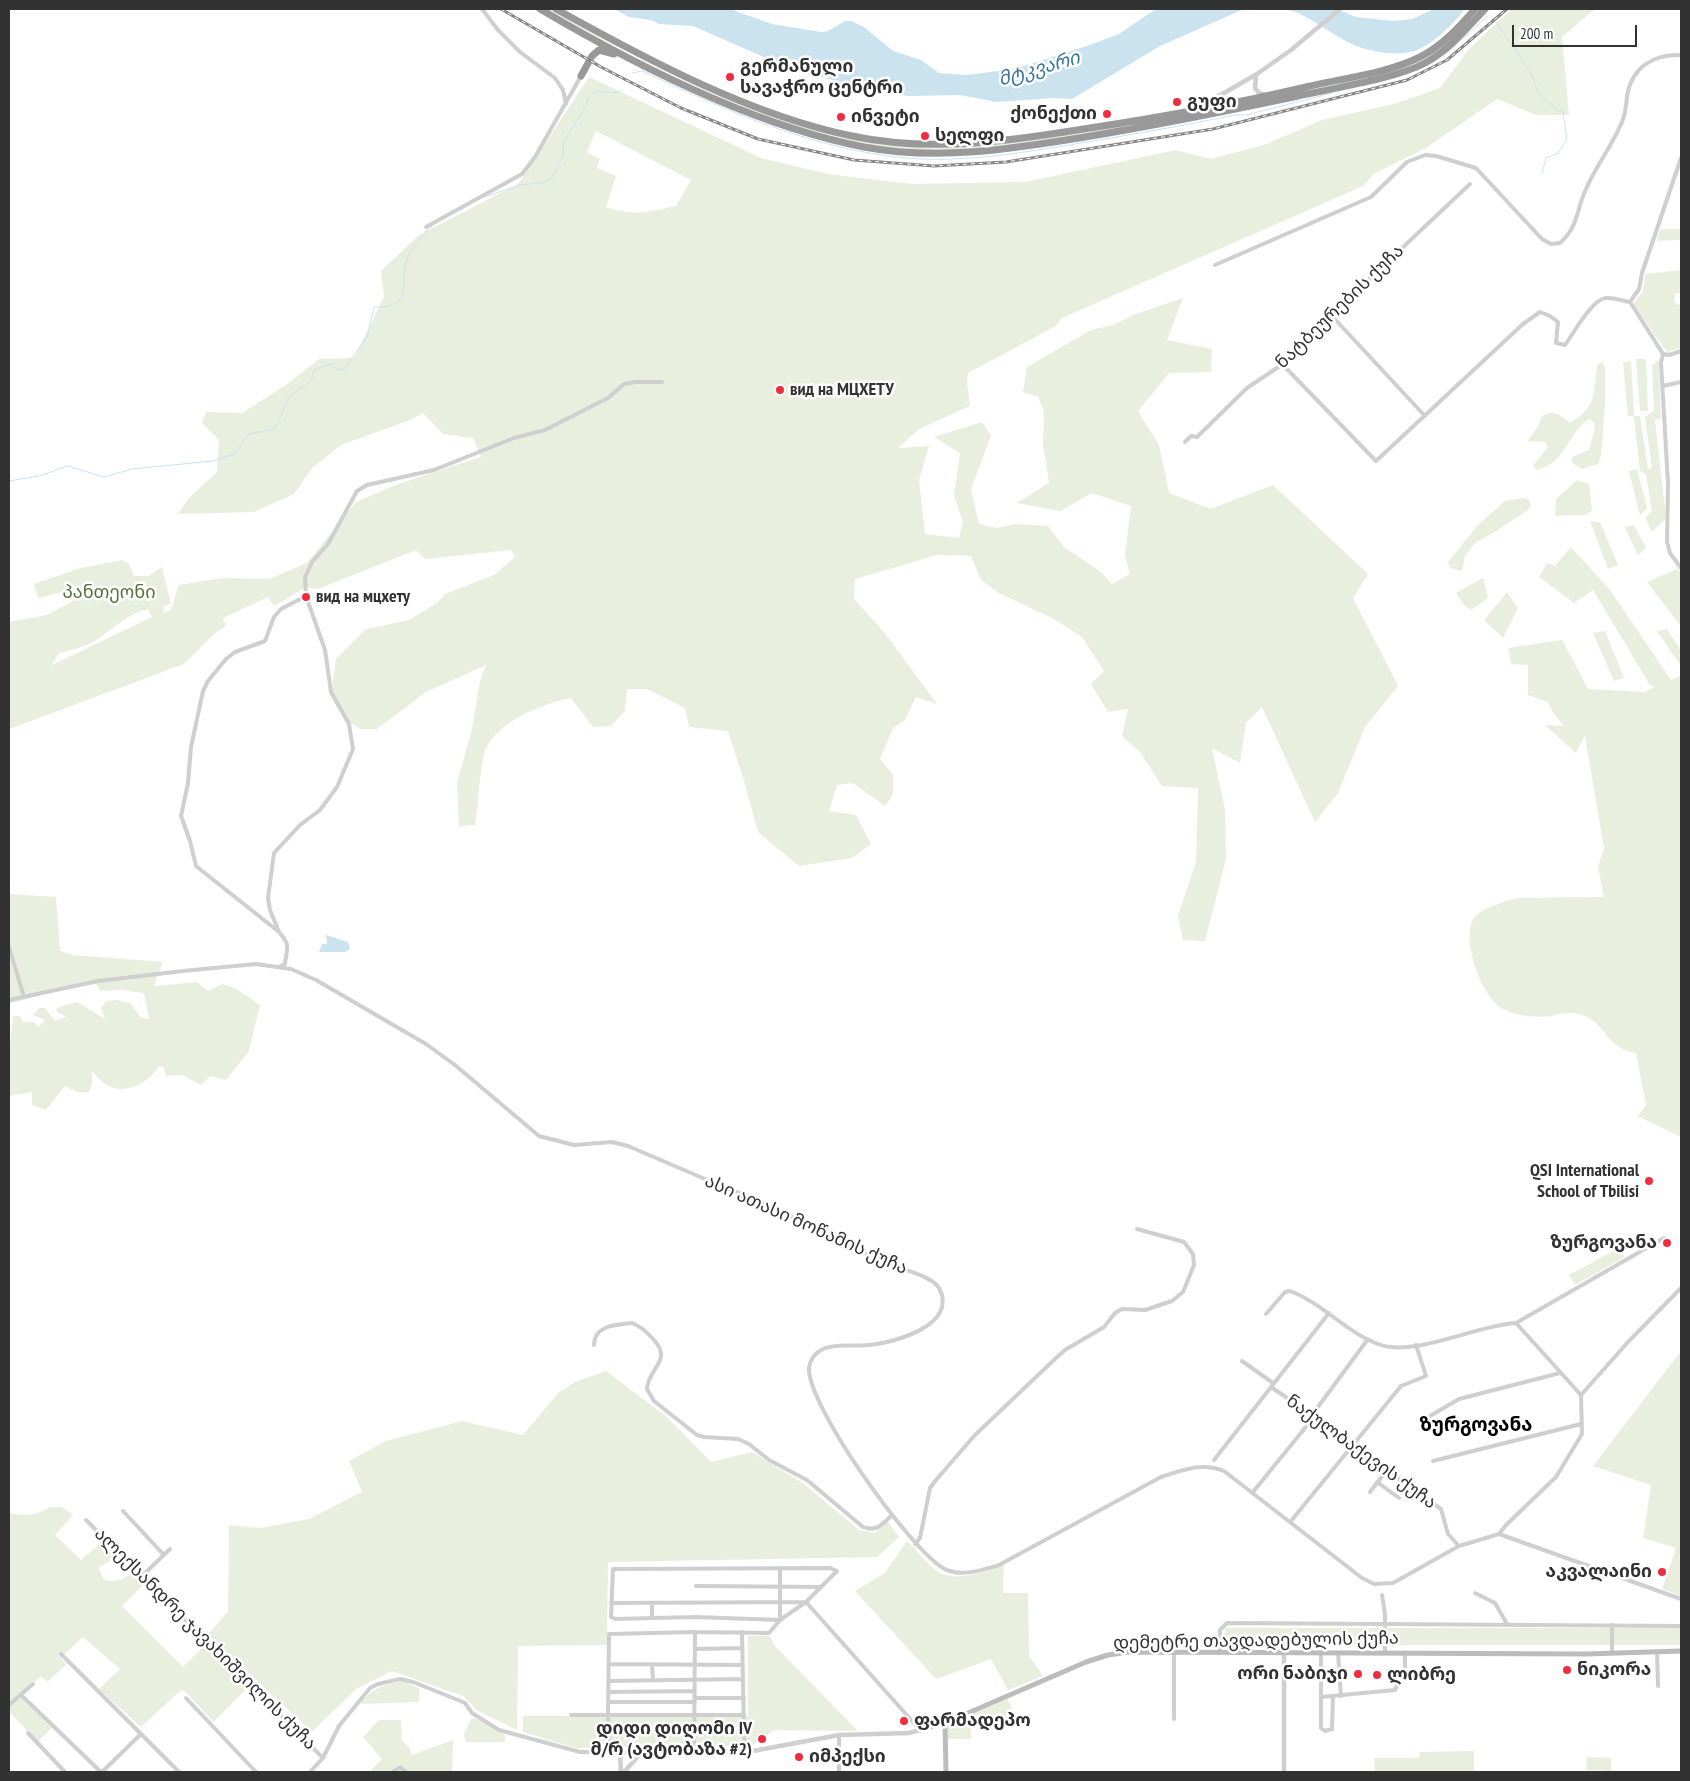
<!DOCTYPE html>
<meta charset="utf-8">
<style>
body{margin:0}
#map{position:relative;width:1690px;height:1781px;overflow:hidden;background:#fff;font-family:"PT Sans Narrow",sans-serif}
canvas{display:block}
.frame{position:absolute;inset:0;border:10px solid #323232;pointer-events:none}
.scale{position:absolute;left:1512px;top:25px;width:125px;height:22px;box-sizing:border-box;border:2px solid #323232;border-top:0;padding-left:6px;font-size:15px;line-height:18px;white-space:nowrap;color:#323232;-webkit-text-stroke:4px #fff;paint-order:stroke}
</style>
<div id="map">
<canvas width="1690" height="1781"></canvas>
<div class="frame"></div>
<div class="scale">200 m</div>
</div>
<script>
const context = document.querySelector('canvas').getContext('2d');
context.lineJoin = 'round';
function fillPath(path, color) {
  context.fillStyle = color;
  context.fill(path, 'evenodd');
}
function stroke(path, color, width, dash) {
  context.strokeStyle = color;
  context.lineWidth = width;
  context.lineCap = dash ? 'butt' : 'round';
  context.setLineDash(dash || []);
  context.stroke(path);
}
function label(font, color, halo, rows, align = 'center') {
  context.font = font + ' "PT Sans Narrow","Noto Sans Georgian",sans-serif';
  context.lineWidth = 5;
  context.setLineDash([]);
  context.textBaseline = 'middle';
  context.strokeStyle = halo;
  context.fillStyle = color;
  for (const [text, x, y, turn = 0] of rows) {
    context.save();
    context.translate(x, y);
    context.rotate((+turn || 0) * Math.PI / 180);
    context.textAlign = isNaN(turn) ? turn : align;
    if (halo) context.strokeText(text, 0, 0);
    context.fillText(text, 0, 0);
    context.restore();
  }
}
fillPath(new Path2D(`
 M546,9h5l199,99 153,38 85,-1 202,-29c-92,16 -195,42 -288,33 -88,-8 -168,-44 -246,-83 -37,-19 -74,-37 -110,-57z
 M1512,9h83l-33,28 7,78h-33l-39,-16 -71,49 -51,25 -12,13 -301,132 -6,8 -88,47 -1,10 3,23 -51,23 -21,19 31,-2 -10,34 6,54 34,4 4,-16 -9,-26 6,-43 -26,-16 48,-15 9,14 -20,53 8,35 18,4 19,-4 32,2 17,22 36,24 11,12 18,-10 -5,-19 6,-49 -39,-13 -32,18 -43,-8 32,-20 -6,-38 1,-34 -6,-14 -15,-5 4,-25 64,-37 22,-5 20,-10 50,-17 -16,42 45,9 -1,23 -42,1 -31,38 21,34 10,48 42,16 62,-24 95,89 -15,24 45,88 -33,41 -27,66 -23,29 -53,-115 -16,16 -6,40 -28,-15 13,62 1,49 -21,82 -22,-1 -5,-24 18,-54 2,-74 -36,-2 -22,-34 -18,-16 6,-27 -20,3 -17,-28 13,-13 -22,-34 -28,-18 -55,-26 -18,-13 -10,-24 -34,-1 -82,24 -1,20 30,33 53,72 -21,-7 -11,23 -12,8 -13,31 13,15v20l-8,12 -32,-23 -16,2 -8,26 27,4 15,29 -19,14 -53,8 -41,-34 -14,-51 -16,-50 -39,-4 -4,-19 -38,-19h-20l-2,22 -14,15 -18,1 -22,-29c-29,6 -74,23 -86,53 -5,15 -7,56 -10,74l-16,1 -2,-43 15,-54 8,-48 6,-16 -60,27 -49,37h-16l-9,-5 -12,-12 -8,-23 4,-30 30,-30 43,-9 28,-17 8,-9 49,-19 21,-18 -4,-7 -86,9 -9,-9 -98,39 -12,-2 -32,19 -6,-9 -45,21 3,8 -12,8 -30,30 -175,65v-107l38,-7 32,-17 -5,-9 -36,9 -4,-14 47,-16 41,-8 7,4 5,12h15l13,-9 9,37 -8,2 1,7 7,-3 8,-25 43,-7 47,1 38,-16 49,-61 42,-18 83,-27 -8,-19 -30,-4 -20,-21 -13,7 -69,25 -29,23 -18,26 -40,18 -76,2 10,-15 29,-27 2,-32 -17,-17 4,-11 36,1 44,-28 33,-26 35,-1 30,-61 -3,-26 38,-36 99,-51 71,-107 172,81 67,16 83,10 114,-2 151,-32 35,9 53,-14 58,-25 72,-16 46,-16 29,-39zM596,131l95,49 -15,26c-25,6 -46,10 -70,1l10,-31 -19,-8 3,-9 -13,-7zM148,609l4,8 -100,48 6,-11c13,-4 28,-7 40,-15 17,-12 30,-25 50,-30z
 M1660,229h21v11l-24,1z
 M1681,270v23l-6,1 -1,8 7,4v42l-14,4 -34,-48 10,-13 2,-17z
 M1636,359h10l2,52h-8z
 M1659,360l2,59 -6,1 11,98 -14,14 -7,-14 7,-7 -6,-37 -6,-3 -6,-54 -6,-1 -5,-54h8l3,54h6l8,53 4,-1 -7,-51 9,-6 -2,-46z
 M1602,362l3,5v36l-4,53 -3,8 -16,5 -10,-6v-6l17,-7 6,-22 -1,-6 -5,-3c-23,16 -22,43 -52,51l-4,-4 15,-19 -3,-5 -17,-1 10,-15 4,-10c12,-7 19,0 28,7 26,-15 24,-30 27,-58z
 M1637,469l10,39 -7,7 -11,-44z
 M1577,480l12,4 3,27 -7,4 -30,1 1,-17z
 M1523,498l6,2 2,5 -3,5 -35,23 -17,9 -11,14 -3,15 -12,-3 -2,-6 30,-37 27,-24z
 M1590,521l10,1 18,43 -10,4z
 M1634,525l12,23 -8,7 -13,-28z
 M1571,547l39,43 61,90 10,-4v461l-43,-21 8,-11 -10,-52c-5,-1 -10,-2 -15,-5 -19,-10 -17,-29 -47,-35 -8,-1 -15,1 -22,3 -15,2 -36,0 -49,-7 -21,-11 -43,-70 -29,-91 6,-9 34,-18 44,-20l86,-1 -6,-30 6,-19 -19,-112 -9,17 -31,-28 19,1 -11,-13 -5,-11 -20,-7v-30l-17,-1 -3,-16 54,-8 26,49 56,3 11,-5 -5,-2 -57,-95 -19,13 -35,-26 8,-14 8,3z
 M1677,569l4,4v53l-34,-44z
 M1483,578l5,20 -17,12 -7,-5 -8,-12z
 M1507,592l11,16 -15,30 -19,-18z
 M1667,629l14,22v15l-24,-35z
 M1605,631l19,47 -10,3 -21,-48z
 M9,894l47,3 4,54 12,4 91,7 -9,24 43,-4 11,9 14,-7 15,5 23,16 -11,46 -23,29 -16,-4 -9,9 -19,-10 -16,1 -2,-8 -5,-2c-9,16 -34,30 -52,19 -6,-3 -11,-10 -15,-14v13l-3,8h-12l-12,-6 -19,24 -14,-5v-13l-23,4v-45l4,-35h7l3,6h11l4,5 7,-7 -12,-5 6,-7h6l10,13 11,-4 -10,-6 3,-4 18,-5 28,17 -4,-11 5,-7 11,-1 13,3 10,14 9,2 -5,-26 -24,-3 -20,1 -6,-11 -85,24z
 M1619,1248l6,9 -50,28 -6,-10z
 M1681,1351v245l-19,-7 14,-41 -33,-10 8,-53 -58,-19z
 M606,1371l61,46 44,45 41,-10 52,32 55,46 15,3 14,-11 11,15 -22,20 -269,5 -1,83 -89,1 -1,84 -39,-19 -15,-15 -71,-25 -36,18 -44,43 -104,-97 20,-24 1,-86 31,3 49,-9 53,-27 -13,-31 37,-20 76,-20 61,14 35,-42 17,-11z
 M50,1507h12l11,8 -18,20 26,25 19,-16 14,14 -16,10c2,3 4,8 6,11 7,5 22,0 26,-6l15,10 -23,23 61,61 23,-23 42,43 -34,35 -32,-33 -41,38 -42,-38 21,-20 -37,-32 -23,21 7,6 -20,18 -6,-6 -22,20 33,32 -15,14 -28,-31v-198c16,3 27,3 41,-6z
 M907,1541c10,9 21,25 33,32 17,9 49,-2 64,-9l-1,29h25l1,63 14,20 -35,14 -17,-31 -55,20 -81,-88 30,-18z
 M1226,1628h455v17h-458z
 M748,1636h22l4,9 84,86 -84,-1 -22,16 -176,2 -53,-16v-16h225z
 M403,1681l16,7v14l-59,2c12,-16 23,-19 43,-23z
 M1008,1699l10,24h-47v16h-23l-1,-13 3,-3z
 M471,1719h6l24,13 4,3v7h-39l-2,-8z
 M379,1720h22l1,21 7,6 3,8 41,-15 -1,32h-44l-9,-8 -9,8h-21l13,-13 -19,-22z
 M1474,1751v21h-99l-1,-14h45l1,-6z
 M1587,1757l24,1v13l-25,-1z`), '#e8efdf');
fillPath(new Path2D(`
 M614,9h116l42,15 49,8 7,-1 17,-10h6l13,6 29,24 28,9 18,13 27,2 49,-6 75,-24 29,-11 37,-25h88l-84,37 -88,53 -18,-1 -58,4 -36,-7 -52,1 -45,-6 -97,-32 -73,-32 -34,-2 -8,-4 -22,-3z
 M1286,9h51l19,8 37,4 19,-2 22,-10h31c-12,15 -31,35 -50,42 -21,6 -53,0 -71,-11 -20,-11 -36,-25 -58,-31z
 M326,935l22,7 2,7 -5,3h-26l3,-8h5z`), '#cbe2ef');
stroke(new Path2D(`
 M1496,22l34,49 8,21 20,19h5l4,29 -9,13 -12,5 -4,15
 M1420,69l29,-18 40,-36
 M632,73l10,-2c79,37 159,73 246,85 62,9 126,-2 187,-12 54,-9 107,-18 160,-29h11l86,-22
 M592,94l4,-3 21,2 6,-3
 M484,197l36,-12 26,-3 8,-7 9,-20 1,-14 21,-33 4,-11
 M9,481l30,-5 29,-10 36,11 28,-8 81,-8 21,-7 15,-20 26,-5c5,-9 8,-20 13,-30 8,-13 22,-8 26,-29l16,-6 8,6 6,-1 23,-32 7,-30c4,-1 7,1 11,0 30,-8 13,-27 22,-48 5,-13 16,-24 26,-34`), '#cbe2ef', 1);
stroke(new Path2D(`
 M482,9l16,21 22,22 35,26 8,12 3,14
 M426,227l96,-53 13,-17 46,-81
 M1215,265l156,-68 36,-35 18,-7 11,1 40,12 66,71 9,5 9,-1c19,-17 16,-33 26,-54 10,-23 26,-43 36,-67 4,-9 4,-16 5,-26 5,-29 26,-42 54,-41
 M1630,302l9,-13 3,-16 39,-115
 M1630,302l33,52
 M1331,315l94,101
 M1663,354l-2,8 7,122 -1,58 3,11 11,15
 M1663,354l6,1 12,-4
 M1283,365l93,96 147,-137 17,-12 10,4 8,6 -2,21 9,2c9,-12 26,-45 41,-47 7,-1 17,3 24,4
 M1663,386l18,-4
 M1185,442l6,-6 6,1 50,-49 42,-28 42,-45 139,-131
 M279,932l-9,-22 -2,-12 6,-45 26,-28 20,-15 17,-23 16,-38 -4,-25 -18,-32 -6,-42 -19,-54 -1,-19 7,-15 16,-18 29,-53 10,-6 67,-15 80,-32 31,-8 63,-32 16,-14 11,-2h27
 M9,947l15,50
 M279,967l6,-3c2,-18 6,-18 -6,-32l-83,-66 -6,-25 -9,-25 7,-33 3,-36 12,-56 5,-10 18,-22 9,-7 30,-11 9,-24 7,-8 25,-13
 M9,1000l89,-19 85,-10 73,-7 35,5 25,11 110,64 29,21 84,71 35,9 38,-3 16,4c28,12 56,24 84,36 18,8 36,14 53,22 38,18 74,37 112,55 15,8 55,16 62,29 20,37 -45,55 -71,57 -15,2 -31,-2 -45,4 -8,4 -13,10 -14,19 -2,37 100,180 134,200 16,10 39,2 56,-3l162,-88c22,-7 41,-15 63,-6l138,107 12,6 19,-1 66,-37 40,-12 182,65
 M1266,1314l19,-22 5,-1c32,12 56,41 88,53 36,14 98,-19 138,-21l148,-85
 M594,1345c0,-20 22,-20 38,-22 8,3 16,10 22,17 19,21 -6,28 -7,49l7,12 43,34 7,2 34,2 11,5 20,16 38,20 56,47c13,5 19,-2 28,-11
 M1242,1361l31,22
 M1271,1387l41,28 1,3 128,91 7,25 11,12
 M1581,1395l47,-53 53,-54
 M1312,1415l56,-76
 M1430,1416l29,-17 101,-26
 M1214,1460l115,-147
 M1433,1461l148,-37
 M1377,1482l22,16
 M1253,1492l60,-74
 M1370,1492l17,-22
 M123,1511l41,44
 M86,1520l237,238
 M1291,1521l110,-135 25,-10 -10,-31
 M1499,1534l7,-9 50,-48 26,-43 -1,-39 -65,-72
 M915,1544l5,-6 10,-50 6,-8 39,-45 81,-77 9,-8 39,-23 11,-14 7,-4 23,1 27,-9 11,-9 11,-27 -1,-11 -9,-12 -47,-13
 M830,1568l7,3 -31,31 -26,18 -85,-3 -80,2 -4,-2 2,-48z
 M780,1569v51
 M142,1576l28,-27
 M696,1586l125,1
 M1475,1593l20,10 12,21
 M1382,1595l3,19v39
 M611,1603l195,-1 115,129
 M652,1603v15
 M1612,1625v28
 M742,1632l2,105 4,14
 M695,1649l47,-1
 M1657,1652l1,34
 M1174,1653v66
 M1220,1653v-23l7,-7 454,3
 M1321,1653v75l4,3 7,-2 1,-33
 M1338,1653l3,43
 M61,1654l118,118
 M609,1664l133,1
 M652,1665l1,15
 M609,1681l133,-2
 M609,1692l86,-1
 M21,1695l80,77
 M1321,1697l74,-7 10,-20v-17
 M186,1698l70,74
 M695,1698h49
 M608,1702h87
 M9,1705l24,-21
 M571,1715h173
 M28,1733l37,39
 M839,1735v37
 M694,1751l1,-119 74,1 11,-13
 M610,1752l-2,-37 1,-81 86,-2
 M102,1772l39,-38
 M310,1772l13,-14 16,-32 31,-38 8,-4 22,-5 13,3 45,18 7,3 7,10 27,17 81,22h40
 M393,1772l7,-5 6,5`), '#cfcfcf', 4);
stroke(new Path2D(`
 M1256,76l-1,12 4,5 7,2
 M1198,108l59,-34 34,-24 49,-41
 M621,1772l-1,-20 133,-1 86,-16 70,-2 36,-10
 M624,1772l18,-20
 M1284,1772v-119`), '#cfcfcf', 4.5);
stroke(new Path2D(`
 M946,1772l-1,-49 141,-61 22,-7 21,-3 457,2 95,-3`), '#bcbcbc', 5);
stroke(new Path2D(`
 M540,9c95,56 215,117 324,138 74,14 147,2 221,-10 72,-12 142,-26 213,-41 35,-8 97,-17 127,-33 24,-13 42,-35 60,-54
 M556,9c90,50 194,106 296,127 80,17 158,5 238,-8 73,-11 144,-24 216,-41 37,-9 80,-13 114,-30 22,-11 39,-30 55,-48
 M581,76l11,-20 7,-6 15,4`), '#999', 7);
const rail = new Path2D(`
 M501,9l100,58 80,41 77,31 96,21 80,6 72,-4 207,-33 194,-49 40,-20 60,-51`);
stroke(rail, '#878787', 3);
stroke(rail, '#fff', 1, [4]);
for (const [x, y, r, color] of [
 [730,77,5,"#ef2d3f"],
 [1177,102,5,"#ef2d3f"],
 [1107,114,5,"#ef2d3f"],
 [841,117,5,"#ef2d3f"],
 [925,136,5,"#ef2d3f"],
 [780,390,5,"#ef2d3f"],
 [306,597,5,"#ef2d3f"],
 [1649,1181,5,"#ef2d3f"],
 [1667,1243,5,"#ef2d3f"],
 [1662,1572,5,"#ef2d3f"],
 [1567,1670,5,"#ef2d3f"],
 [1358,1674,5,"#ef2d3f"],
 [1377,1675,5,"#ef2d3f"],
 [904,1721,5,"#ef2d3f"],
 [762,1739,5,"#ef2d3f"],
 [799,1757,5,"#ef2d3f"]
]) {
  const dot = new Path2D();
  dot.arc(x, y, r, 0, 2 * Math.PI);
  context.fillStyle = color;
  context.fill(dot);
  stroke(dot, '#fff', 2);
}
label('bold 18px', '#323232', '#fff', [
 ["გერმანული",740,67],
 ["სავაჭრო ცენტრი",740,88],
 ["გუფი",1187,102],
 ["ქონექთი",1097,114,"right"],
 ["ინვეტი",851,117],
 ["სელფი",935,136],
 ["вид на МЦХЕТУ",790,390],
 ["вид на мцхету",316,597],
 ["QSI International",1639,1171,"right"],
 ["School of Tbilisi",1639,1192,"right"],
 ["ზურგოვანა",1657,1243,"right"],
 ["აკვალაინი",1652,1572,"right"],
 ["ნიკორა",1577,1670],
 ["ორი ნაბიჯი",1348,1674,"right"],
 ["ლიბრე",1387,1675],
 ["ფარმადეპო",914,1721],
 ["დიდი დიღომი IV",752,1729,"right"],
 ["მ/რ (ავტობაზა #2)",752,1750,"right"],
 ["იმპექსი",809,1757]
], 'left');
label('18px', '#323232', '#fff', [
 ["ნატბეურების ქუჩა",1340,307,-44],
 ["ასი ათასი მოწამის ქუჩა",806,1225,24],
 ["ნაქულბაქევის ქუჩა",1361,1452,36],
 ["ალექსანდრე ჯავახიშვილის ქუჩა",205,1639,45],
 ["დემეტრე თავდადებულის ქუჩა",1256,1641,-1]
]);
label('18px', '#55713b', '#fff', [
 ["პანთეონი",109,593]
]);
label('italic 19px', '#3a769a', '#fff', [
 ["მტკვარი",1039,69,-16]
]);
label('bold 19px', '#000', '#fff', [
 ["ზურგოვანა",1476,1426]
]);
</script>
